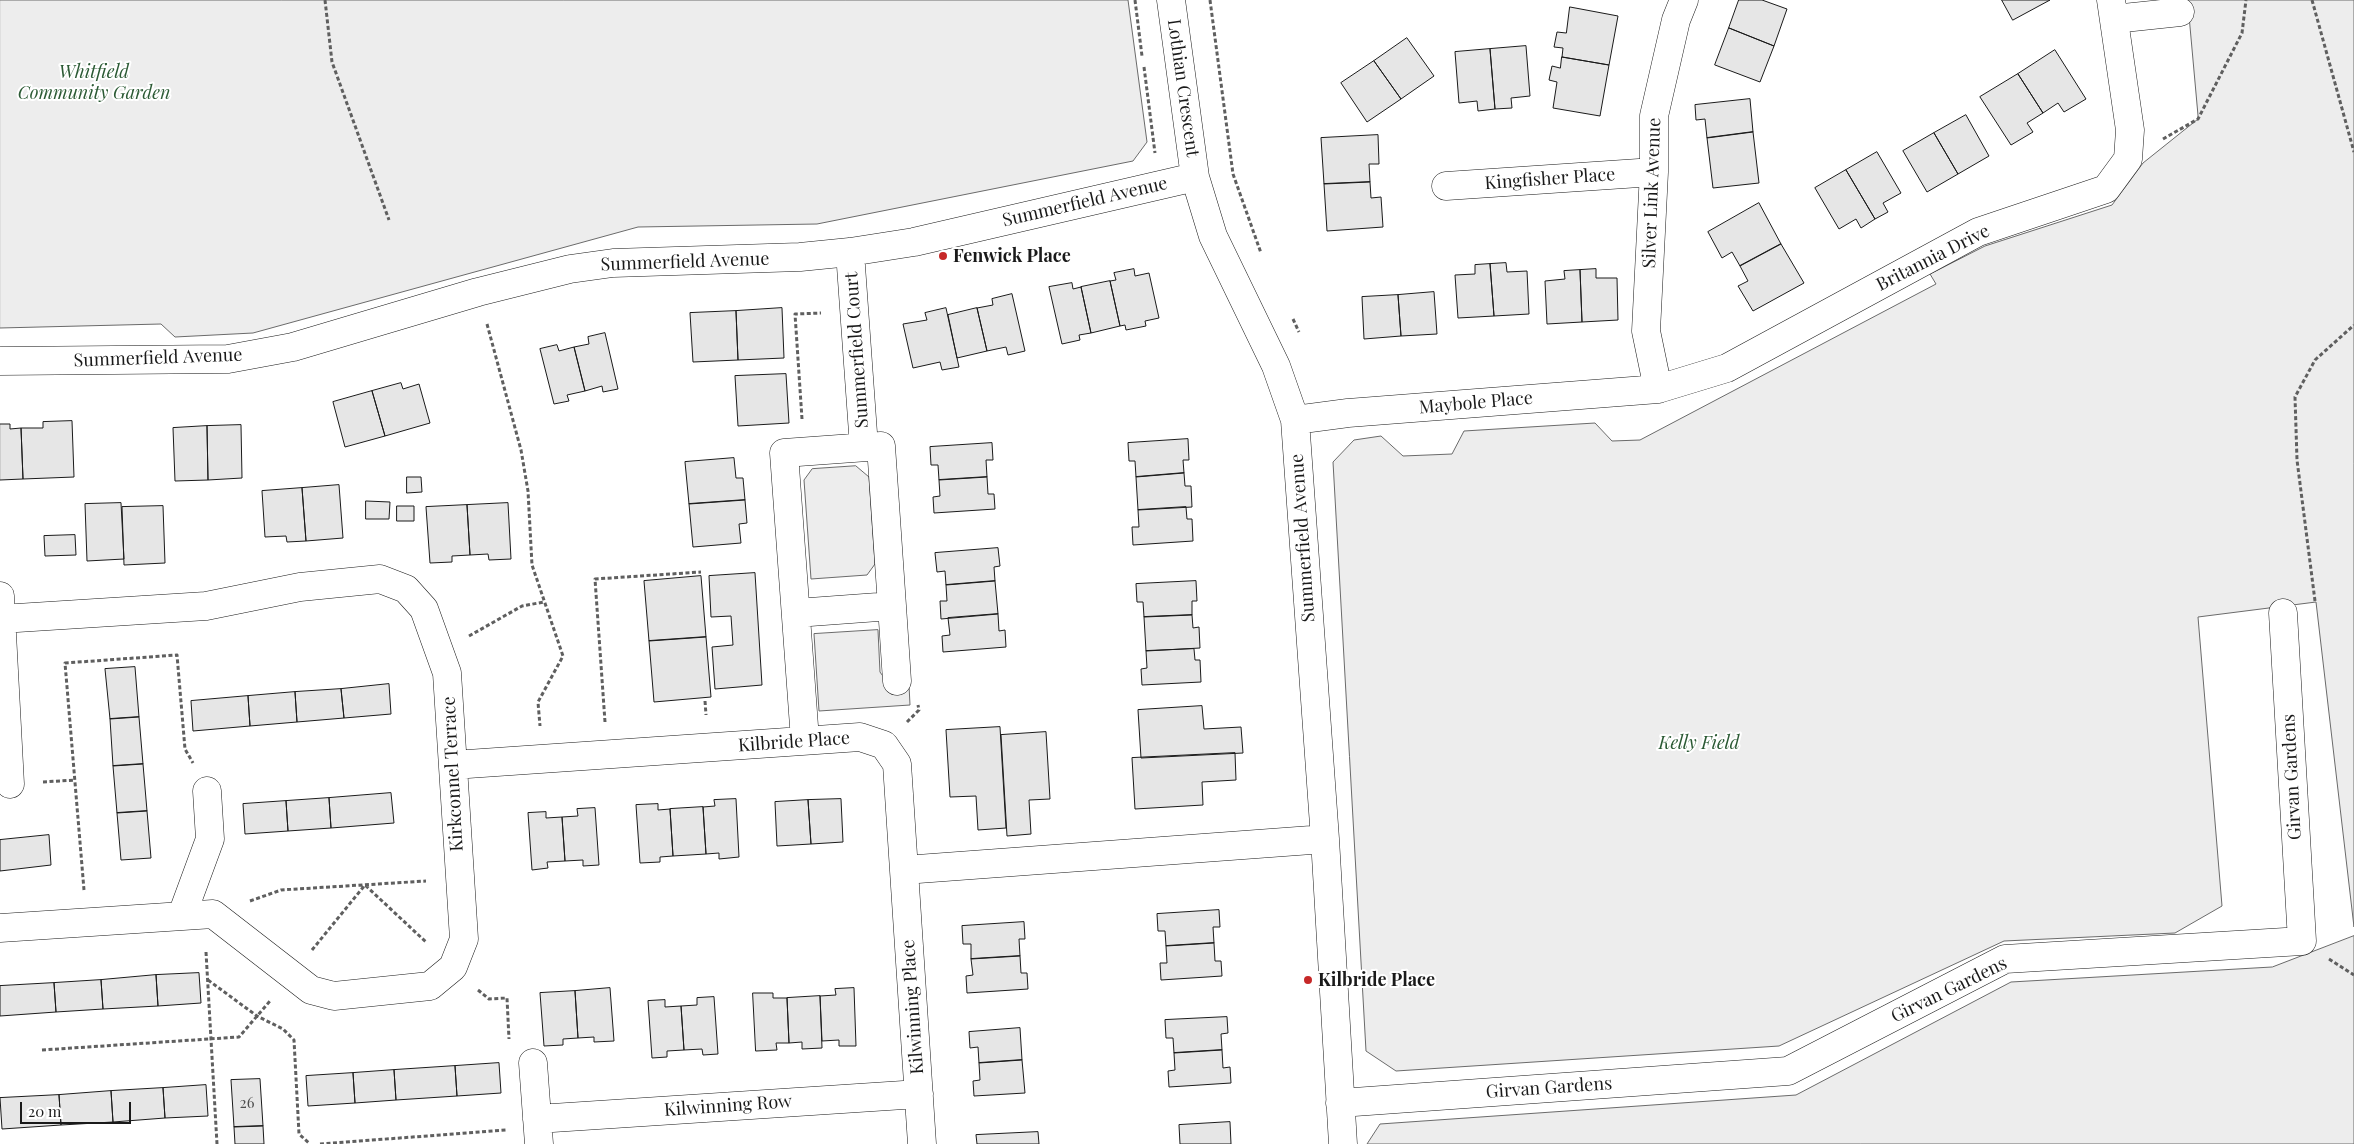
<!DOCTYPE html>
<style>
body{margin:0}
#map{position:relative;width:2354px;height:1144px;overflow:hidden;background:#fff;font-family:"Playfair Display",serif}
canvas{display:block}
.scale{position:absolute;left:20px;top:1102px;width:111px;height:22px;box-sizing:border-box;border:2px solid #1a1a1a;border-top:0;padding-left:6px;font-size:15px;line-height:18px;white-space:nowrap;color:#1a1a1a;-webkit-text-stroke:4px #fff;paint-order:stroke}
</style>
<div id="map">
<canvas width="2354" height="1144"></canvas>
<div class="scale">20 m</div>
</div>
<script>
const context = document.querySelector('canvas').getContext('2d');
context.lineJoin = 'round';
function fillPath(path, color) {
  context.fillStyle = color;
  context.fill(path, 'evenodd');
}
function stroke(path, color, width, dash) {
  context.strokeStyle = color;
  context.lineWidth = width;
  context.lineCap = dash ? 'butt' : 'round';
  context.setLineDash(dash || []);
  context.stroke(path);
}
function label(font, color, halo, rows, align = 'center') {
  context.font = font + ' "Playfair Display",serif';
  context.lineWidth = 4;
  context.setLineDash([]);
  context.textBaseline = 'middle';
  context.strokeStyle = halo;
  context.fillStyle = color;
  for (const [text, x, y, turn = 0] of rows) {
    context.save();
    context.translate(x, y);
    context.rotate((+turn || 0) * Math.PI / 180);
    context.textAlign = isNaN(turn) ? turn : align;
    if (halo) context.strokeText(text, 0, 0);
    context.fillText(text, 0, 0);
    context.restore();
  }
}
const green = new Path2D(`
 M0,0h1128l19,142 -14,19 -316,63 -179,3 -385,106 -78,4 -14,-13 -161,4z
 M2188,0h166v927l-38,-325 -118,15 24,289 -47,27 -171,8 -225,105 -383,25 -30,-20 -33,-589 21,-22 27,-4 22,20 49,-2 12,-23 131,-8 17,18 28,-1 296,-156 -6,-10 55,-28 127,-41 31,-42 55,-44z
 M856,466l13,11 6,87 -8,11 -56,4 -7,-99 8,-11z
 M878,630l2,42 7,10 22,3 1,20 -91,6 -5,-77z
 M2354,936v208h-987l13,-20 416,-29 215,-113 261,-15z`);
fillPath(green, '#ededed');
stroke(green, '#6a6a6a', 1);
const building = new Path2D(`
 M1739,0h23l25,9 -13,37 -45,-18z
 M2002,0h48l-37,20z
 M1570,7l48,9 -9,49 -47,-8 1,-9 -9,-1 3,-15 9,1z
 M1729,28l45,18 -14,36 -45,-17z
 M1407,38l27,38 -33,23 -27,-38z
 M1526,46l4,50 -19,2 1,10 -17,1 -5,-60z
 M1490,49l5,60 -17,2 -1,-10 -18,2 -4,-51z
 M2055,50l31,49 -22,13 -6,-9 -15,10 -25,-39z
 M1562,57l47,8 -9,51 -47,-8 4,-26 -8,-2 3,-14 8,2z
 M1374,61l27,38 -34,23 -26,-39z
 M2018,74l25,39 -16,10 6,9 -22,13 -31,-48z
 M1750,99l3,33 -46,6 -2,-19 -9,1 -1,-15z
 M1966,115l23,41 -31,18 -24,-41z
 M1753,132l6,51 -46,5 -6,-50z
 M1934,133l24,41 -31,18 -24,-41z
 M1378,135l1,29h-10l1,18 -46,2 -3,-46z
 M1877,152l24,41 -18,10 5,9 -13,7 -29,-49z
 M1846,170l29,49 -14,9 -5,-9 -17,10 -24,-41z
 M1370,182l1,16 10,-1 2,30 -56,4 -3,-47z
 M1759,203l22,41 -41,22 -8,-14 -10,6 -14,-26z
 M1781,244l23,39 -51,28 -15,-25 10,-5 -8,-15z
 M1506,263l1,9 20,-1 2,43 -35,2 -4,-52z
 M1490,264l4,52 -36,2 -3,-43 20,-1v-9z
 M1134,269l1,7 14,-3 10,45 -14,3 1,5 -20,4 -1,-5 -5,1 -10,-45 6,-1 -2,-7z
 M1596,269v9h21l1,42 -36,2 -2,-52z
 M1580,270l2,52 -35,2 -2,-43 20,-2 -1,-8z
 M1110,281l10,45 -29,7 -10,-46z
 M1072,283l1,6 8,-2 10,46 -12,2 1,5 -18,4 -13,-57z
 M1434,292l3,42 -36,2 -3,-41z
 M1012,294l13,57 -17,4 -2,-8 -19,4 -10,-43 16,-3 -1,-6z
 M1398,295l3,41 -37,3 -2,-42z
 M782,308l2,50 -46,2 -2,-49z
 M946,308l13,59 -17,3 -2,-8 -27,6 -10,-44 24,-4 -2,-7z
 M977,308l10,43 -30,7 -9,-43z
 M736,311l2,49 -45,2 -3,-49z
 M605,333l13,56 -15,3 -1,-6 -17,5 -11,-44 15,-3 -1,-7z
 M557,345l2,6 15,-4 11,44 -18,4 2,6 -15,3 -14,-55z
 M786,374l3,49 -51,3 -3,-50z
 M401,383l2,6 16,-5 11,39 -45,13 -13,-45z
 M372,391l13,45 -40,11 -12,-45z
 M72,421l2,56 -51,2 -2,-51h22v-6z
 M0,424h10v5l11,-1 2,51 -23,1z
 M241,425l1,53 -34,2 -1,-54z
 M207,426l1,54 -33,1 -2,-53z
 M1188,439l1,21h-6l1,13 -48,4 -1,-16h-6l-1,-18z
 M992,443l1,17h-7l1,17 -48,3 -1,-15h-7l-1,-18z
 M734,458l2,20h7l2,22 -56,4 -4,-42z
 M1184,473l1,13h6l1,21 -54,3 -2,-33z
 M407,477h14l1,15 -15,1z
 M987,477l1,17h6l1,15 -61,4 -1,-16 7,-1 -1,-16z
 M339,485l4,53 -37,3 -4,-53z
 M302,488l4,53 -19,1 -1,-6 -21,1 -3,-46z
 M745,500l2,23 -8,1 2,19 -48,4 -4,-43z
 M366,501l24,1 -1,17h-23z
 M121,503l3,56 -37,2 -2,-57z
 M508,503l3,56 -22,1 -1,-6 -18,1 -3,-50z
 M467,505l3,50 -18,1v6l-22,1 -4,-56z
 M163,506l2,57 -41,2 -2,-58z
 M397,506h17v15h-17z
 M1186,507l1,12h5l1,22 -60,4 -1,-18h7l-1,-17z
 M75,535l1,20 -31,1 -1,-20z
 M998,548l2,18 -6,1 1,14 -49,4 -1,-14 -8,1 -2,-19z
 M755,573l7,112 -47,4 -3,-42 21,-2 -2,-29 -20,1 -2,-41z
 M701,576l5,61 -57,4 -5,-60z
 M995,581l3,33 -57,5 -1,-18h7l-1,-16z
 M1196,581l1,20h-5v14l-48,2 -1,-15h-6l-1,-18z
 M998,614l1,17 6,-1 1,17 -63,5 -1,-16 8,-1 -2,-17z
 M1192,615l1,13 6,-1 1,21 -54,3 -2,-34z
 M706,637l5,60 -57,5 -5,-61z
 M1194,649l1,11h5l1,22 -59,3 -1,-16 6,-1 -1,-17z
 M135,667l4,50 -29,2 -5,-50z
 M389,684l2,30 -47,4 -3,-29z
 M341,689l3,29 -47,4 -2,-30z
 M295,692l2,30 -47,4 -2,-30z
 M248,696l2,30 -57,5 -2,-30z
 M1202,706l2,23 37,-2 2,26 -102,5 -3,-48z
 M139,717l4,47 -30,2 -3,-47z
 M1000,727l6,101 -28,2 -2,-34 -26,1 -4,-67z
 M1046,732l4,67 -21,1 2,34 -24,2 -6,-101z
 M1235,753l1,27 -34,2 1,23 -68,4 -3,-51z
 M143,764l4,47 -30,2 -4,-47z
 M391,793l3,30 -63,5 -2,-30z
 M329,798l2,30 -43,3 -2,-30z
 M736,799l3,58 -20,2v-6l-13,1 -3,-47 12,-1 -1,-6z
 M841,799l2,43 -32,2 -3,-44z
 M808,800l3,44 -34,2 -2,-44z
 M286,801l2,30 -43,3 -2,-30z
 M658,804v6l12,-1 3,47 -13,1v5l-20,1 -4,-58z
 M703,807l3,47 -33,2 -3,-47z
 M595,808l4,57 -16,1v-6l-18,1 -3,-44 16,-1 -1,-7z
 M147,811l4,47 -30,2 -4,-47z
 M546,812v6l16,-1 3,44 -18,1 1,6 -16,2 -4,-57z
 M49,835l2,30 -51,6v-31z
 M1219,910l1,17h-7l1,16 -48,3 -1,-15h-7l-1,-17z
 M1024,922l1,17h-6l1,17 -49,3v-15h-8l-1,-18z
 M1214,943l1,18h6l1,15 -61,4 -1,-17h7l-1,-17z
 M1020,956l1,17h6l1,16 -61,4 -1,-17 7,-1 -2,-16z
 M199,973l2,30 -43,3 -2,-31z
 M156,975l2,31 -55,3 -2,-29z
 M101,980l2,29 -47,3 -2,-29z
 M54,983l2,29 -56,4v-30z
 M610,988l4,53 -20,1v-5l-16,1 -3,-47z
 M854,988l2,58h-17v-6l-17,1 -2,-45 16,-1 -1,-6z
 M575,991l3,47 -15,1v6l-19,1 -4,-53z
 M753,993h20v5h14l2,45h-13l1,7 -21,1z
 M820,996l2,52 -20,1v-7l-13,1 -2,-45z
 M714,997l4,57 -15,1 -1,-6 -18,1 -3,-44 16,-1v-7z
 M665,1000v7l16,-1 3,44 -17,1v6l-15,1 -4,-57z
 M1227,1017l1,16 -7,1 1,16 -48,3 -1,-15h-7l-1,-18z
 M1020,1028l2,32 -43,3 -1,-16 -8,1 -1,-16z
 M1222,1050l1,18 7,-1 1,16 -62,4 -1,-16 7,-1 -1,-17z
 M1022,1060l3,33 -51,3 -1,-15 7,-1 -1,-17z
 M499,1063l2,30 -44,3 -2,-30z
 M455,1066l2,30 -61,4 -2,-30z
 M394,1070l2,30 -41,3 -2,-30z
 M353,1073l2,30 -47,3 -2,-30z
 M260,1079l3,47 -29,1 -3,-47z
 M206,1085l2,31 -43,2 -2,-30z
 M163,1088l2,30 -52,4 -2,-31z
 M111,1091l2,31 -52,3 -2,-30z
 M59,1095l2,30 -59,4 -2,-31z
 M1230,1122l1,22h-51l-1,-19z
 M263,1126l1,18h-29l-1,-17z
 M1038,1132l1,12h-62l-1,-9z`);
fillPath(building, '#e6e6e6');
stroke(building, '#1a1a1a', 1);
const minor = new Path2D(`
 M1171,0l24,177 18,59 63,130 19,54 30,419 18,305
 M2114,19l66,-7
 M1446,186l208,-14
 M850,252l14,195
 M0,361l228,-2 65,-12 185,-55 92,-23 43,-6 187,-6 50,-5 64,-10 281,-65
 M1658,389l-12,-58 8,-159v-56l22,-96 8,-20
 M1295,420l53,-7 310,-24 69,-21 251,-136 128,-43 22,-30 2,-29 -19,-130
 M0,596l10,188
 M892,606l5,75
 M796,613l96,-7 -11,-160 -97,7 21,287
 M453,765l407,-28 24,8 13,19 25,380
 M904,870l421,-31
 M182,915l28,-76 -3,-48
 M0,928l213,-14 98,76 23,6 96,-10 23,-19 11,-28 -17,-266 -23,-64 -18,-20 -26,-10 -80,8 -94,19 -205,13
 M533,1063l6,81
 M1340,1103l448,-32 217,-112 297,-18 -19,-328
 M537,1119l382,-25`);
stroke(minor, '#1a1a1a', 29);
stroke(new Path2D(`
 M325,0l7,62 57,158
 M1135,0l7,56
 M1210,0l23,174 28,79
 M2312,0l42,152
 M1144,67l11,86
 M2163,139l35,-20 44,-86 4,-33
 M1293,319l6,13
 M487,324l34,126 7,41 4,74 31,91 -25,46 2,24
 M802,419l-7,-105 26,-1
 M2315,601l-18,-141 -2,-63 20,-37 39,-35
 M469,636l53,-30 22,-4
 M705,701l1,14
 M605,722l-10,-143 106,-7
 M907,722l12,-12 -1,-5
 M43,782l32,-2
 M84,890l-19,-227 112,-8 8,94 8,14
 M250,901l31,-11 145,-9
 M312,950l53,-65 62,58
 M206,952l11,192
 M2329,959l25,16
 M208,980l49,36 26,13 11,11 5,94 11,10
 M478,990l11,9 18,-1 2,41
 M42,1050l197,-13 31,-36
 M320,1144l186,-14`), '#5f5f5f', 3, [4, 2.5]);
stroke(minor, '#fff', 28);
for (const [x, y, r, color] of [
 [943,256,5,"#c62828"],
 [1308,980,5,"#c62828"]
]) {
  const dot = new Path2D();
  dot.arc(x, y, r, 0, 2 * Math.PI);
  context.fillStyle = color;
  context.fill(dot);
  stroke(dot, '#fff', 2);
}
label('15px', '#4d4d4d', null, [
 ["26",247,1103]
]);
label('italic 18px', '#2b5a34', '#fff', [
 ["Whitfield",94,72],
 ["Community Garden",94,93],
 ["Kelly Field",1699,743]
]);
label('18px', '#1a1a1a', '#fff', [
 ["Lothian Crescent",1183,88,82],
 ["Kingfisher Place",1550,179,-4],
 ["Silver Link Avenue",1652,193,-88],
 ["Summerfield Avenue",1085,202,-13],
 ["Britannia Drive",1933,258,-27],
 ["Summerfield Avenue",685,262,-2],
 ["Summerfield Court",857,350,-94],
 ["Summerfield Avenue",158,358,-2],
 ["Maybole Place",1476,403,-5],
 ["Summerfield Avenue",1303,538,-94],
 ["Kilbride Place",794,742,-4],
 ["Kirkconnel Terrace",453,774,-93],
 ["Girvan Gardens",2292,777,-93],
 ["Girvan Gardens",1949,990,-26],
 ["Kilwinning Place",913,1007,-94],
 ["Girvan Gardens",1549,1088,-4],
 ["Kilwinning Row",728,1106,-4]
]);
label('bold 18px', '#1a1a1a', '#fff', [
 ["Fenwick Place",953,256],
 ["Kilbride Place",1318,980]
], 'left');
</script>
